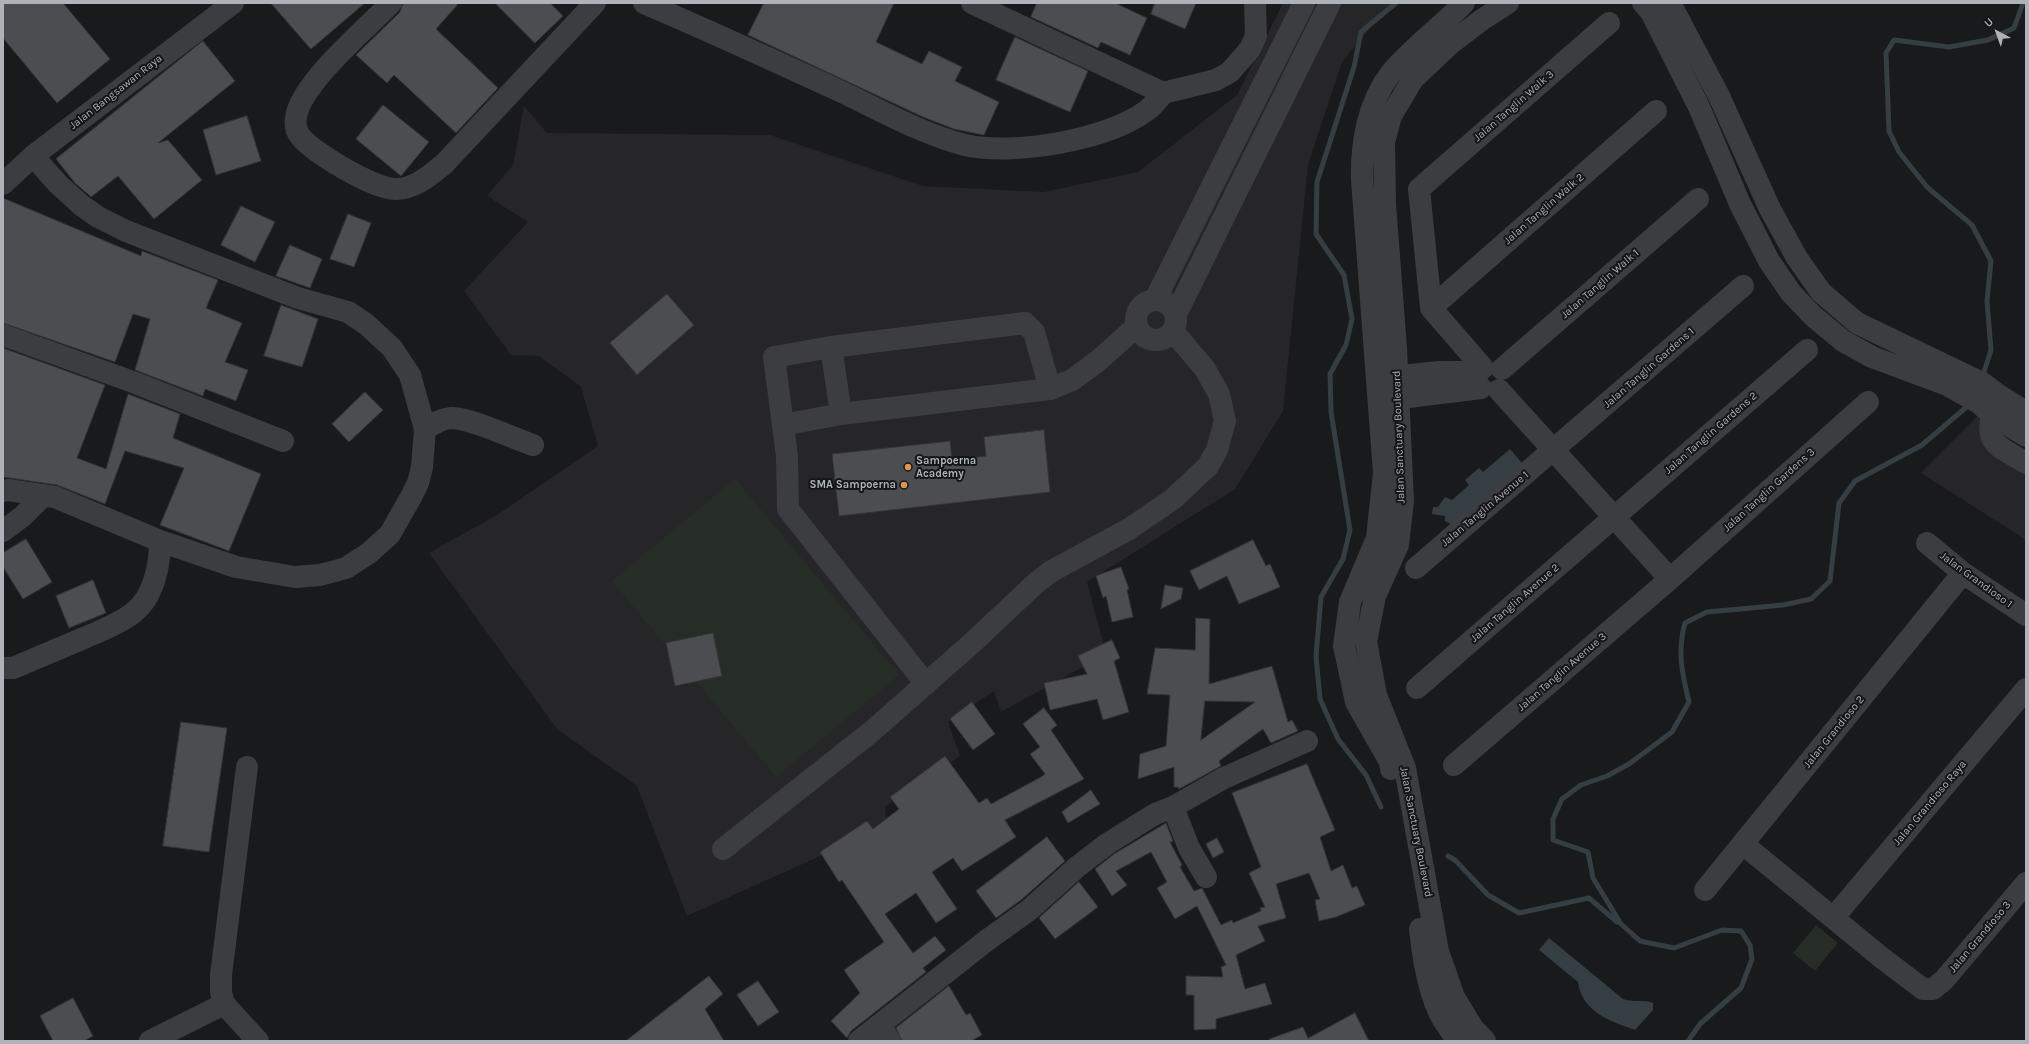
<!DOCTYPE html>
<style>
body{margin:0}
#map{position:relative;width:2029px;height:1044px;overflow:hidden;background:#191a1b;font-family:Karla,sans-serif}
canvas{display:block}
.frame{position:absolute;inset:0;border:4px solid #adb3b9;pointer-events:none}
.north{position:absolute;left:1977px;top:12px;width:40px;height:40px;-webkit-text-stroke:3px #141516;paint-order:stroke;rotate:319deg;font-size:11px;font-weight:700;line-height:16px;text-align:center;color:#adb3b9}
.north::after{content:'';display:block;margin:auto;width:14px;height:18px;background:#adb3b9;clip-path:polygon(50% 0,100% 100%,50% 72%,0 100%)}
</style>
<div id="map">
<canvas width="2029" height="1044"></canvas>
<div class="frame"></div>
<div class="north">U</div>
</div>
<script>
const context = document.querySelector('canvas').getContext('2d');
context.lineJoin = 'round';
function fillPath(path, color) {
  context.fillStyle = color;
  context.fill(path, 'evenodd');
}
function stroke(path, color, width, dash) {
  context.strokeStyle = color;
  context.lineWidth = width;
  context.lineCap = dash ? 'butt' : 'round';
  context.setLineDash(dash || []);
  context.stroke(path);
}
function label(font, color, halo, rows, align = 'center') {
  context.font = font + ' Karla,sans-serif';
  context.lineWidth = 4;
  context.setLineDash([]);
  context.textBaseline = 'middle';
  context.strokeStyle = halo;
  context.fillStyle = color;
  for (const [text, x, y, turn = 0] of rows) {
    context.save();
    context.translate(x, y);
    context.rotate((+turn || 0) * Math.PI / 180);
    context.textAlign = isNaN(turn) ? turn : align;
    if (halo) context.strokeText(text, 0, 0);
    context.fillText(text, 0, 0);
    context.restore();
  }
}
fillPath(new Path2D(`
 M1283,3h108l-49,59 -34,103 -25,246 -48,78 -148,93 19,72 -105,58 -7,-21 -46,31 12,34 -75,51 2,19 -200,90 -50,-130 -80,-57 -128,-176 68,-38 101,-69 -17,-59 -42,-31 -28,-1 -47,-64 64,-69 -41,-26 26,-31 11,-59 23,27 223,2 153,51 121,6 94,-20 99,-77z
 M1977,417l49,34v89l-105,-67z`), '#262628');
fillPath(new Path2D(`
 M735,479l164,196 -123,102 -164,-196z
 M1816,925l22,18 -23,28 -22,-18z`), '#262d26');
fillPath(new Path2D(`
 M1510,449l12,14 -68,63 -9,-5v-5l-13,-2 1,-7h5l7,-10 7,3 17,-15 -4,-5 14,-12 4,4z
 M1549,938l74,61c12,4 21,0 30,4v7l-18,20c-25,-9 -53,-18 -57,-48l-39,-32z`), '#353f43');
stroke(new Path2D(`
 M1982,378l9,-28 -4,-49 4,-40 -19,-36 -45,-38 -28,-35 -10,-21 -3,-78 8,-13 55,7 39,-7 26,-12 9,-25
 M1381,807l-15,-32 -28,-36 -18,-40 -4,-43 5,-59 22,-38 7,-29 -19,-118 -1,-38 16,-29 6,-26 -8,-44 -28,-41 1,-52 37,-115 7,-35 35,-29
 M1448,856l7,4 33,35 31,18 70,-15 28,24
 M1688,1041l12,-17 41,-36 11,-29 -2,-14 -9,-14 -19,-1 -48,18 -34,-7 -19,-17 -28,-46 -5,-26 -35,-12v-21l9,-20 19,-14 26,-9 22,-12 43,-32 17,-30c-7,-29 -12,-50 -4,-79l22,-11 76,-7 28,-6 19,-18 9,-78 16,-22 67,-36 48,-41`), '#353f43', 5);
const building = new Path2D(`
 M3,3h60l47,56 -53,44 -54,-65z
 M271,3h94l-54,46z
 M403,3h56l-23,26 62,59 -42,45 -62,-58 -7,8 -31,-28 44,-43z
 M495,3h55l13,13 -28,27z
 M764,3h130l-18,39 46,22 7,-13 33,16 -7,14 44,21 -15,33 -30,-6 -31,-12 -175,-82z
 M1037,3h78l32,15 -17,37 -29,-13 -3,6 -67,-31z
 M1155,3h41l-11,26 -34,-15z
 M1015,37l73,34 -18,41 -74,-32z
 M203,41l32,40 -77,62 10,-3 34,40 -48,39 -36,-43 -27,21 -2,-2 -14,-12 -19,-24z
 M383,105l46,37 -28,34 -45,-37z
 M247,116l14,45 -45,14 -13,-45z
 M3,198l138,58 1,-5 76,29 -12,28 36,15 -17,39 23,8 -12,31 -31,-12 -2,7 -68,-26 15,-51 -17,-5 -18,48 -112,-39z
 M241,206l34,16 -20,40 -34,-17z
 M348,214l23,9 -17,44 -24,-8z
 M290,245l32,14 -12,29 -34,-12z
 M667,294l27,31 -57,50 -27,-32z
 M281,305l37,14 -16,48 -38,-11z
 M3,348l102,37 -28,73 29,11 22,-75 52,20 -7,24 88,36 -32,77 -69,-26 24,-57 -59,-17 -20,53 -48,-19 -54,-8z
 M365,392l18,18 -34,32 -17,-18z
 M1044,430l6,62 -211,24 -7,-62 118,-13 2,19 34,-4 -2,-19z
 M26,539l26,43 -29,17 -20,-32v-14z
 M1253,540l13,26 4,-2 10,23 -41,17 -12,-28 -28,14 -9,-19z
 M1121,567l8,22 -2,1 6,27 -21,5 -6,-26 -3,2 -7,-22z
 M93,580l13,33 -37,15 -13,-32z
 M1165,585l18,3 -2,11 -20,10z
 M1196,618l14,1 -1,65 63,-18 16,56 4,-2 6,11 -27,12 -8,-14 -44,32 2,5 -42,23 -1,-2h-4v-20l-36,12 2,-25 26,-8 4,-51 -23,-1 8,-46 40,2zM1205,701l50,1 -54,38z
 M713,633l9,43 -47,10 -9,-43z
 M1112,640l8,18 -6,3 15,51 -26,8 -6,-21 -47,11 -6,-27 43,-9 -9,-18z
 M972,702l23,32 -22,16 -23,-31z
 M1044,708l13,17 -6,5 33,49 -79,41 11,17 -54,34 -9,-13 -21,14 25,37 -21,14 -20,-30 -31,21 28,39 22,-17 11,14 -23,18 3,4 -75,59 -4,7 -16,-17 29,-28 -16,-23 40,-28 -42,-62 -3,2 -19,-30 47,-31 6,8 26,-20 -9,-12 55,-41 34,47 8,-5 4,6 50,-27 4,-3 -15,-20 10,-7 -17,-23z
 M181,722l46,6 -18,124 -46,-6z
 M1307,764l28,66 -15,7 11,34 12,-6 9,23 5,-2 8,19 -29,12 -17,4 -4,-21 5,-1 -11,-26 -33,11 10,34 -28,8 7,15 -29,14 9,34 20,-6 7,21 -56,15v10l-22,1v-35h-8v-19l37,1 -2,-10 5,-2 -29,-59 -22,13 -18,-31 10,-6 -16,-30 -35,19 11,14 -15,11 -17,-27 19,-15 52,-31 7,18 -3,1 12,23 -2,2 14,24 8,-3 19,37 11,-5 1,3 28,-12 -1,-3 5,-1 -16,-34 12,-6 -29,-74z
 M1091,790l9,14 -32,19 -6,-11z
 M1047,837l18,24 -44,39 -25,18 -20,-27z
 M1217,838l7,14 -11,6 -7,-14z
 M1079,882l19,25 -43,32 -16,-21z
 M709,976l14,18 -18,15 19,32h-98z
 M758,981l21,31 -21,14 -21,-31z
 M949,986l17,29 4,-2 12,22 -11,6h-69l-6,-13z
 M73,998l20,38 -9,5h-31l-13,-25z
 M1355,1013l14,28h-99l-1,-2 34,-12 5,11z`);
fillPath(building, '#4c4d50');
stroke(building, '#343437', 1);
stroke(new Path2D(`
 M391,3c-24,25 -92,82 -95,115 -1,6 0,13 4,18 13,17 74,53 96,53 19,0 34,-14 48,-25l151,-161
 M644,3c66,28 131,58 196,88 40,19 82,43 125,54 48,11 142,-5 181,-34 7,-5 12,-11 17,-18
 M972,3l191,90 53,-13 14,-8 20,-23 6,-13 -1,-33
 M1643,3l8,9 48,95 41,97 29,57 22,32 22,23 30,25 29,16 75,28 32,18 13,12 34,21
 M1670,3l49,93 51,113 27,49 24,34 36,31 127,61 13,10 29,18
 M3,184l30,-28 200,-153
 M1136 320a20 20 0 1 1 40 0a20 20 0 1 1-40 0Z
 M1155,300l149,-297
 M1431,308l225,-197
 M1176,314l154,-311
 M3,335l130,47 150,59
 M831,347l10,67
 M1483,368l-52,-60 -12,-119 190,-166
 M1502,369l196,-170
 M1383,378l56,-6h40
 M1050,389l-16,-57 -9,-9 -194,24 -57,10 9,68 58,-11 209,-25 22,-9 26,-19 39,-35
 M1499,390l171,189
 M1384,400l97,-12
 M1995,403c-12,42 -1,40 31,60
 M783,425l4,32 1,52 138,175
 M425,429c8,-5 18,-11 28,-11 23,2 57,19 80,27
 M3,491l5,-1 47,7 105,44 76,26 59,10 25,-2 26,-7 23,-15 21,-19 21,-37 7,-14 4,-16 3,-38 -15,-54 -18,-27 -26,-24 -18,-12 -50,-14 -172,-67 -28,-14 -17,-12 -23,-21 -25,-28
 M3,531l20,-15 21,-21
 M1927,543l36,30 63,42
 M1416,568l327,-282
 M3,668h10c24,-10 47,-20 71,-30 16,-7 35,-14 49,-25 21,-16 27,-48 27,-72
 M1417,688l390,-338
 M1454,765l216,-186 198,-177
 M247,767l-26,208v17l3,12 34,37
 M1391,769l-1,-7 -34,-60 -12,-56 6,-44 27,-64 7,-65 -22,-293c-1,-36 6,-78 29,-107 22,-26 50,-46 73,-70
 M1173,807l16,41 17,29
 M1743,844l139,114 41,31h10l11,-9 82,-97
 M723,849l148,-117 100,-88 65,-61 14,-11 79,-43 44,-30 35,-33 9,-16 8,-29 -6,-27 -14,-25 -32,-38
 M1705,890l258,-317
 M1834,917l192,-228
 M1420,929c3,29 10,75 28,98 3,5 8,10 12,14
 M880,1025l10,16
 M150,1041l74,-37
 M859,1041l127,-100 43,-31 48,-43 30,-23 48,-30 18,-7 51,-29 83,-37
 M1485,1041l-13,-14 -18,-30 -16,-46 -33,-183 -29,-73 -10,-54 9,-45 23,-51 5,-44 -7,-153 -11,-144 -1,-62 7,-26 22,-37 37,-35 33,-25 25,-16`), '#3b3d40', 22);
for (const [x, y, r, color] of [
 [908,467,4,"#de934e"],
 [904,485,4,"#de934e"]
]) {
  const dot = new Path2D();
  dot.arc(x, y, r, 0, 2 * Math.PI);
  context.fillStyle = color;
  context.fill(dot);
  stroke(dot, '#141516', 1.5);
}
label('11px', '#adb3b9', '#141516', [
 ["Jalan Bangsawan Raya",116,92,-38],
 ["Jalan Tanglin Walk 3",1514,106,-41],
 ["Jalan Tanglin Walk 2",1544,209,-41],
 ["Jalan Tanglin Walk 1",1600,284,-41],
 ["Jalan Tanglin Gardens 1",1649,368,-41],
 ["Jalan Tanglin Gardens 2",1711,433,-41],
 ["Jalan Sanctuary Boulevard",1399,437,-92],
 ["Jalan Tanglin Gardens 3",1769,490,-42],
 ["Jalan Tanglin Avenue 1",1485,509,-40],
 ["Jalan Grandioso 1",1976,580,36],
 ["Jalan Tanglin Avenue 2",1515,603,-41],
 ["Jalan Tanglin Avenue 3",1562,672,-41],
 ["Jalan Grandioso 2",1834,732,-51],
 ["Jalan Grandioso Raya",1930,803,-50],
 ["Jalan Sanctuary Boulevard",1416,832,79],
 ["Jalan Grandioso 3",1980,937,-50]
]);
label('bold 11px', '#adb3b9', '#141516', [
 ["Sampoerna",916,461],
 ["Academy",916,474],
 ["SMA Sampoerna",896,485,"right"]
], 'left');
</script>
